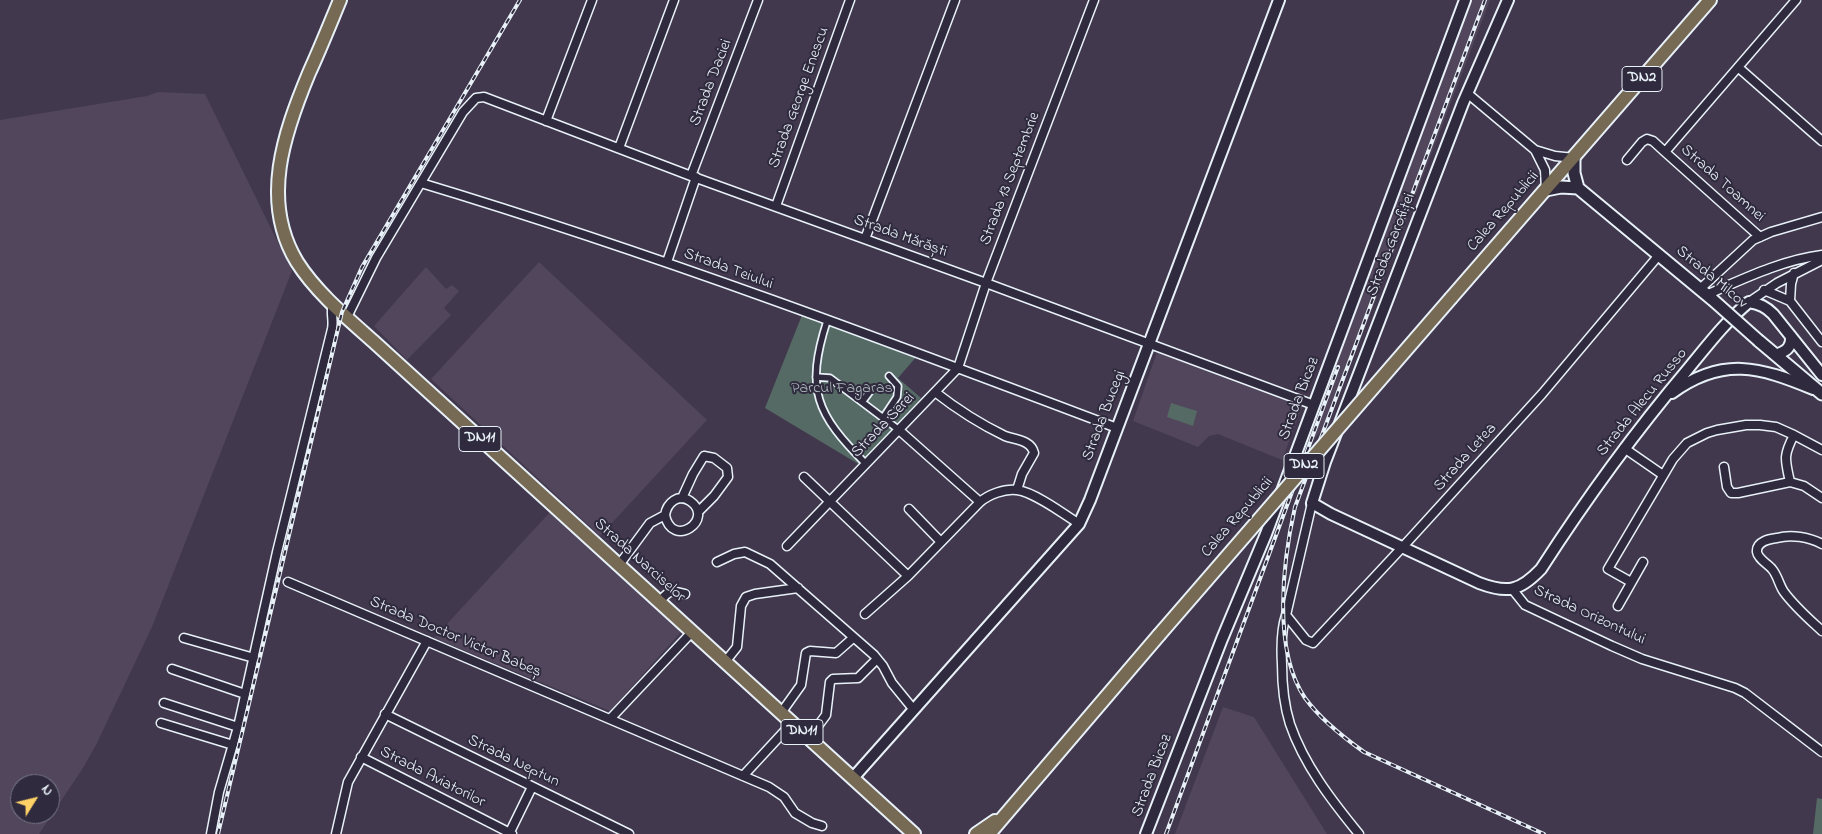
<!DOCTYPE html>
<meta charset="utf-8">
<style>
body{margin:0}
#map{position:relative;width:1822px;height:834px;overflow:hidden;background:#41384d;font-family:"Indie Flower",sans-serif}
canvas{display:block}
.north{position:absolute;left:10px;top:774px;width:50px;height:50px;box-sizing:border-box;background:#2f2a3d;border:1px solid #797a88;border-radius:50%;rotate:54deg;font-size:14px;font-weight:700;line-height:20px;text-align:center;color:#e8f1f8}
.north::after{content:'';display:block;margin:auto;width:18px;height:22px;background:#ffd166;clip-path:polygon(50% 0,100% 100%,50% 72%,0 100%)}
</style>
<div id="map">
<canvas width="1822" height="834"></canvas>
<div class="north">N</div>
</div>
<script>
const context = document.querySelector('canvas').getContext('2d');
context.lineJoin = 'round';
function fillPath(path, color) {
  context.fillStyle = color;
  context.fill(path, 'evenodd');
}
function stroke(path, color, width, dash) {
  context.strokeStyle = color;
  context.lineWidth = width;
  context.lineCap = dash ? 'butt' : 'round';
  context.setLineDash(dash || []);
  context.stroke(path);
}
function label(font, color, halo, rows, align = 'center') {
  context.font = font + ' "Indie Flower",sans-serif';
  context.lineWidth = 4;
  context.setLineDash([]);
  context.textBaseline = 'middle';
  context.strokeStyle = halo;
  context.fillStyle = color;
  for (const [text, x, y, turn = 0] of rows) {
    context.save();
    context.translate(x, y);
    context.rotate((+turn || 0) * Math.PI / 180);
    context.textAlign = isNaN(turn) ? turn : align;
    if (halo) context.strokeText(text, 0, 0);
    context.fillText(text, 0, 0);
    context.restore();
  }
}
fillPath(new Path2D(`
 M1472,0h18l-161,422 -29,33z
 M158,92l47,2 87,177 -140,356 -56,118 -13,23 -44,66h-39v-714l147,-24zM20,784h30v30h-30z
 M539,262l168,158 -107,116 -169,-157z
 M426,267l20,22 6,-4 7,6 -15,17 7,7 -44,45 -33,-34z
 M1157,352l146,53 -21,55 -64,-26 -9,2 -11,11 -65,-26z
 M551,511l130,121 -71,79 -176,-73z
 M1223,707l31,10 73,117h-152z`), '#51465b');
fillPath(new Path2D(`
 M802,315l115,41 -19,22 23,20 -61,67 -95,-57z
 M1171,403l26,8 -4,15 -26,-9z
 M1817,798l5,1v35h-9z`), '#556a64');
const pedestrian = new Path2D(`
 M827,321c-22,69 -11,93 39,143
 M816,377l14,1 69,52
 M862,402l9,-12
 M883,418l14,-21 1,-11 -9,-10`);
const minor = new Path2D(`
 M1739,68l83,73
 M1467,93l68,57 10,20 1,20
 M546,121l46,-121
 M619,148l55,-148
 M1535,150l20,6 19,2
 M1627,160l15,-18 5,-3 6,2 12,11
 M691,176l67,-176
 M421,183c236,71 466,158 696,245
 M776,206l74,-206
 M1760,237l-95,-85 131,-152
 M865,239l90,-239
 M667,262l29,-85
 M1700,289l53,-49 18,-8 51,-15
 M1764,290l26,11 32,41
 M1706,295c37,-16 76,-35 116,-40
 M1790,301l1,-17 3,-11
 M1749,302l28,-19 45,-23
 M347,317l29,-59 87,-146 13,-14 8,-1 207,79 295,107 328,122
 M935,392c23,18 43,31 70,44 11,4 26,4 29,17l-12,21 -5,16
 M899,430l81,72
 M1624,448l39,27
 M1724,467l3,20 4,6h7l52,-11 14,4 18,12
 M804,477l104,99
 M1790,482c-5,-23 -7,-26 4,-47l28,15
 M682,498l11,-24 11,-18 10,2 13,10 1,9 -14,19 -16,16
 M1312,503l-26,112 20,25 7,3 97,-104 132,-145 117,-139
 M909,509l32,33
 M1822,544c-13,-7 -31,-10 -45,-6 -7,1 -21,3 -20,14 1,7 11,12 15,17 6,7 7,16 12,23 11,15 25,27 38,39
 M787,546l171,-178 28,-85 108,-283
 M717,562l17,-8 11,-2 25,12 104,91 9,11 9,17 22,27
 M619,565l31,-42 15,-8c2,-12 13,-22 25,-14 26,18 -18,49 -25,14
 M288,582l481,205 15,10 11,16 17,10 10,3
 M1631,582l-23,-13 65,-110 14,-16 20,-10 10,-3 29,-5h14l16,2 18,8
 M1513,590l12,15 87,41 30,13 93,29 10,5 77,59
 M659,602c11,-12 10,-12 26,-8
 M1618,606l25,-44
 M865,614l43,-38 72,-74c8,-7 25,-14 37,-12 17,2 47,24 62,34
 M1286,615c-5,15 -5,32 -4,49 0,19 2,41 8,60 14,41 42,77 69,110
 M184,638l70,20
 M725,662l12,-15 4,-41 5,-9 9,-3 43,-6
 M172,669l73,25
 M164,703l74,24
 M781,713l20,-28 5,-32 4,-2 26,2 17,-15
 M385,714l244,120
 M610,719l82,-87
 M161,723l72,22
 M809,738l17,-23 4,-33 3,-3 25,-1 19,-19
 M361,757l151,77
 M743,776l49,-53
 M211,834l8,-42 19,-65 39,-175 55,-223c2,-9 -2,-17 1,-25
 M336,834l12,-52 79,-141
 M509,834l23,-47`);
const tertiary = new Path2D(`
 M1508,0l-45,103 -138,359 -13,41 19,11 148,69c29,11 41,8 62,-14 45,-70 93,-136 147,-200 19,-23 38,-48 61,-67 11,2 17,5 24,12l49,61
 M1776,355c10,-4 16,-7 15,-19
 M1672,393c51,-37 88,-26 141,-4
 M853,778l226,-254 11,-24 189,-500
 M1146,834l76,-195 44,-105 199,-534`);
const secondary = new Path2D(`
 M1574,158v15l4,15
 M1578,188l135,112
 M1546,190l15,-3 17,1
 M1759,341l63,53`);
const primary = new Path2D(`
 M340,0c-10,24 -20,49 -31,73 -25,60 -49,128 -12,189 19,30 49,55 76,79l541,493
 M1451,298l259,-298
 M976,834l19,-13
 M989,834l170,-199`);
stroke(pedestrian, '#e8f1f8', 9);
stroke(minor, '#e8f1f8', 11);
stroke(tertiary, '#e8f1f8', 14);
stroke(secondary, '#e8f1f8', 15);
stroke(primary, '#e8f1f8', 16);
stroke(pedestrian, '#2f2a3d', 5.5);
stroke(minor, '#2f2a3d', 8);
stroke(tertiary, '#2f2a3d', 10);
stroke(secondary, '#2f2a3d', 11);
stroke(primary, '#766a55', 12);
const rail = new Path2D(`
 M1485,0l-190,507c-12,53 -23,143 10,191 16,22 38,39 59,54l180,82
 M218,834l124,-522 20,-45 158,-267
 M1166,834l172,-467`);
stroke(rail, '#e8f1f8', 4);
stroke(rail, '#2f2a3d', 2, [5.5]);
const secondaryBridge = new Path2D(`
 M1713,300l46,41`);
const primaryBridge = new Path2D(`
 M1159,635l292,-337`);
stroke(secondaryBridge, '#e8f1f8', 15, []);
stroke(primaryBridge, '#e8f1f8', 16, []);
stroke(secondaryBridge, '#2f2a3d', 11);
stroke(primaryBridge, '#766a55', 12);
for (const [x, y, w] of [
 [1642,79,40],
 [480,439,42],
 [1304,466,40],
 [802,732,42]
]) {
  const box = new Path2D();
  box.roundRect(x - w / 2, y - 12.5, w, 25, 4);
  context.fillStyle = '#2f2a3d';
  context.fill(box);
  stroke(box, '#e8f1f8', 1);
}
label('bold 15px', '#e8f1f8', null, [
 ["DN2",1642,79],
 ["DN11",480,439],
 ["DN2",1304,466],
 ["DN11",802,732]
]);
label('16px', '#e8f1f8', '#2f2a3d', [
 ["Strada Daciei",712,83,-69],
 ["Strada George Enescu",800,98,-70],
 ["Strada 13 Septembrie",1011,179,-69],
 ["Strada Toamnei",1722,184,42],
 ["Calea Republicii",1504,212,-49],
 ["Strada Mărăști",900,237,20],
 ["Strada Garofiței",1392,245,-69],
 ["Strada Teiului",728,270,20],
 ["Strada Milcov",1711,278,40],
 ["Strada Bicaz",1300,399,-69],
 ["Strada Alecu Russo",1643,403,-51],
 ["Strada Bucegi",1105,416,-69],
 ["Strada Serei",884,426,-46],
 ["Strada Letea",1466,458,-48],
 ["Calea Republicii",1238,518,-49],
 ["Strada Narciselor",639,561,42],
 ["Strada Orizontului",1589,616,25],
 ["Strada Doctor Victor Babeș",455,638,23],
 ["Strada Neptun",513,762,26],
 ["Strada Bicaz",1153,776,-69],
 ["Strada Aviatorilor",432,778,27]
]);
label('16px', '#adbbbd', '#2f2a3d', [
 ["Parcul Fagaras",842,389]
]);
</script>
